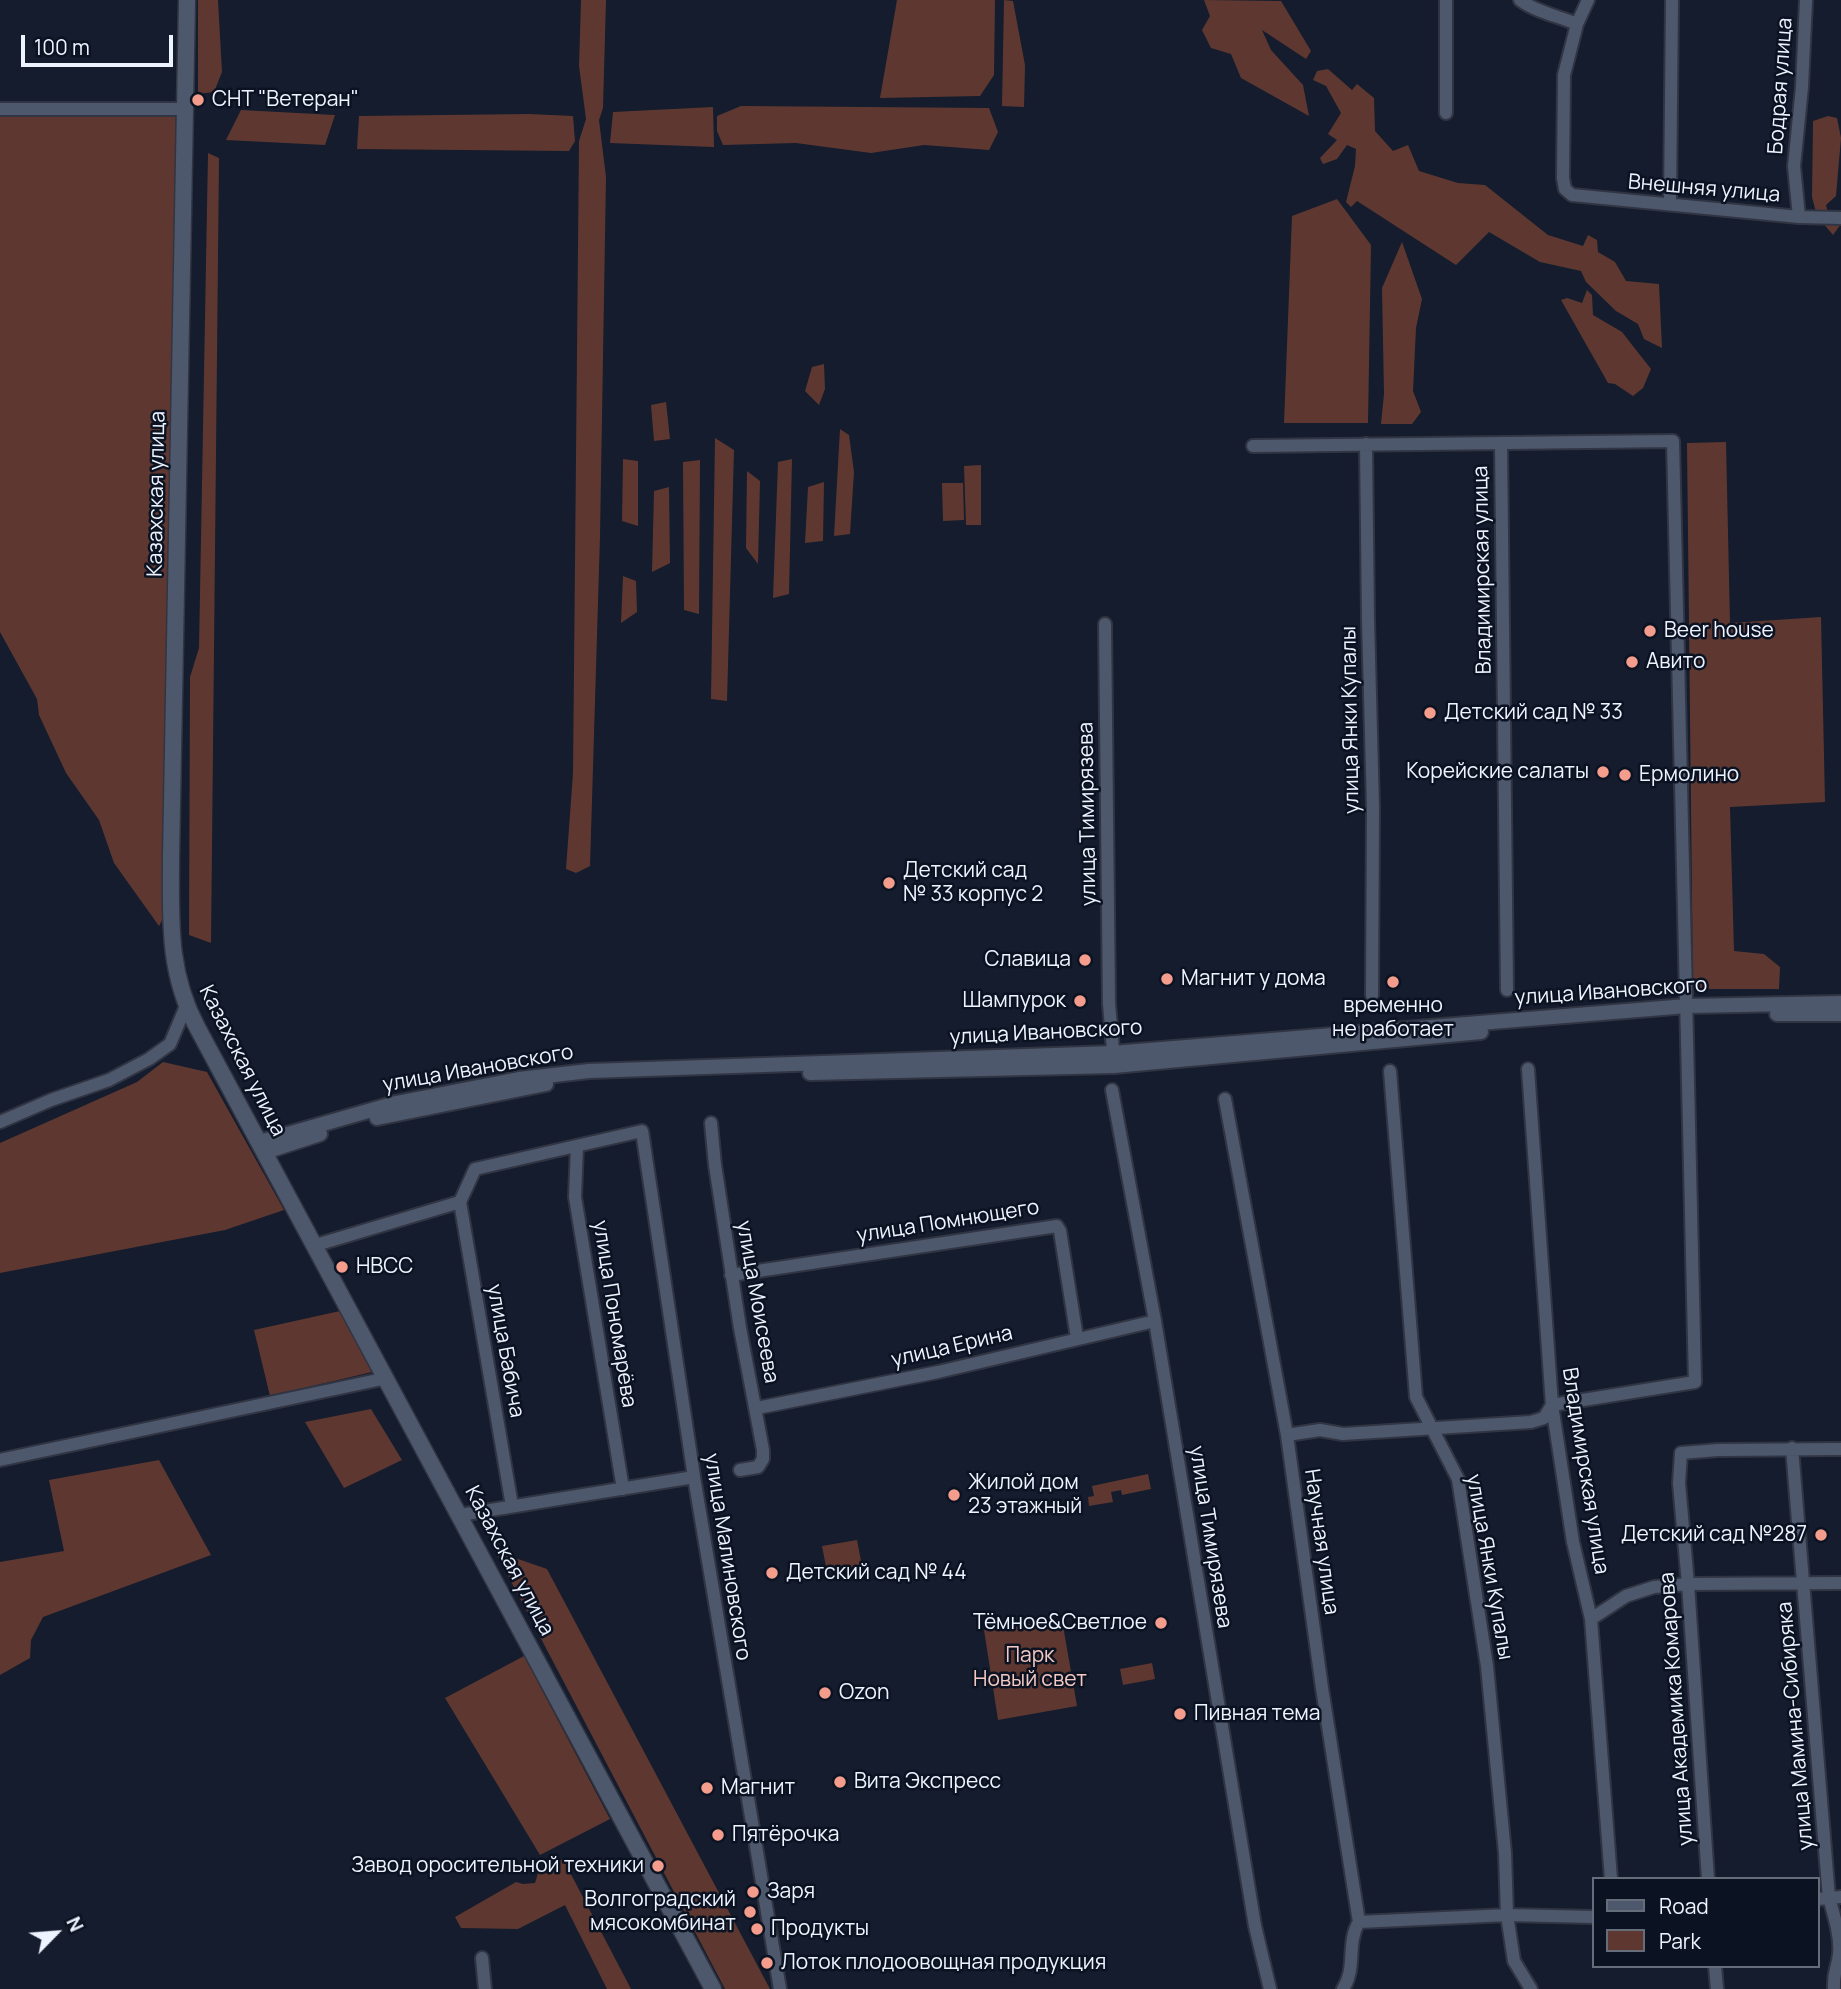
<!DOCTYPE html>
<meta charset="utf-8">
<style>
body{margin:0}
#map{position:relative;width:1841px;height:1989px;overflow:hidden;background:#141c2d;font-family:Manrope,sans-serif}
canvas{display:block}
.legend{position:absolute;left:1592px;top:1877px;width:228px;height:91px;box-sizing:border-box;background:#0b1323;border:2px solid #656d7b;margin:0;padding:9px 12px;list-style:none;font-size:21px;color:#edf3ff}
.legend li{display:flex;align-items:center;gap:14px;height:35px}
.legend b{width:35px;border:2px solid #656d7b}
.north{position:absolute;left:21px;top:1898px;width:70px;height:70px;-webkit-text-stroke:5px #0b1323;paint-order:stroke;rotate:65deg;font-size:19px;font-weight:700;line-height:28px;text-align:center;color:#edf3ff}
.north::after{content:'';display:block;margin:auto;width:24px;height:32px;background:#edf3ff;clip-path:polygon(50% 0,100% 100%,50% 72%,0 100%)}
.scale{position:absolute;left:21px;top:35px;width:152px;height:32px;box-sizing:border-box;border:4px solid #edf3ff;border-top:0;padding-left:9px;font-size:21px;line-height:24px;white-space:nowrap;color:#edf3ff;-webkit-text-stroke:5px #0b1323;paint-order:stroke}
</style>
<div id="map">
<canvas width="1841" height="1989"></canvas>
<ul class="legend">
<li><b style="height:9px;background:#4e586c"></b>Road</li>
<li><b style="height:19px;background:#5e3830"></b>Park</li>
</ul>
<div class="north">N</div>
<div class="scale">100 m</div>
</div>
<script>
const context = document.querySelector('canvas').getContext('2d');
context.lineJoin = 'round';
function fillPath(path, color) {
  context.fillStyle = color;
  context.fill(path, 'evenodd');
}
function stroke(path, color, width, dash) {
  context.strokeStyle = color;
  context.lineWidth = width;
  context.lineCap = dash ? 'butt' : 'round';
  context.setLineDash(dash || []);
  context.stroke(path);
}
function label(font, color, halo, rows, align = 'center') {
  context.font = font + ' Manrope,sans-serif';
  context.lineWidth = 5;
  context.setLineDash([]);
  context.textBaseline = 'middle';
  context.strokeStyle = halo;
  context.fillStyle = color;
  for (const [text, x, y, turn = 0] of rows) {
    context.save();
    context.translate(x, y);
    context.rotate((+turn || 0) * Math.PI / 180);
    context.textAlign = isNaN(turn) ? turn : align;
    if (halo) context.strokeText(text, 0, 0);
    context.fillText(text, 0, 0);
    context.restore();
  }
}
fillPath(new Path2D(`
 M198,0h20l4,72 -8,20 -16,2z
 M581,0h25l-3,108 -4,12 7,57 -6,359 -10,330 -14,7 -10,-4 7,-96 6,-632 7,-22 -7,-53z
 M897,0h98l-1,75 -14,21 -100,2z
 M1004,0l9,1 12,64 -1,42 -22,-1z
 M1204,0l77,1 30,50 -5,8 -44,-29 9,20 32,35 6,31 -68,-38 -10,-24 -20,-6 -9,-18 8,-14z
 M1328,69l24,21 5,-6 17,14 1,33 18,20 15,-6 11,26 39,12 27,2 63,50 35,11 5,-11 9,5 1,12 17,10 11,19 33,3 3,64 -18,-9 -6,-15 -22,-13 -30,-29 -5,-11 -41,-9 -51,-30 -33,33 -99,-64 -6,6 -5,-5 9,-36 1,-17 -9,-4 -10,14 -14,5 -3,-6 17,-18 -9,-6 13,-21 -15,-27 -13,-6 4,-9z
 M741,106l248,2 9,24 -9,18 -65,-5 -53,8 -75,-10 -73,2 -6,-14v-15z
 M176,107l-9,804 -8,15 -45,-63 -15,-43 -33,-47 -27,-58 -2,-16 -37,-67v-517z
 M713,107l1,40 -104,-4 3,-31z
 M241,110l94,5 -10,30 -99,-5z
 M529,114l44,2 2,25 -6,10 -212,-2 2,-33z
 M1828,116l9,2 4,20 -5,58 -10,9 3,12 12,7 -8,11 -16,-19 -5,-19 1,-76z
 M208,153l11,5 -8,785 -22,-8 1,-258 9,-29z
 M1337,199l34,46 -3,178h-84l8,-207z
 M1402,242l20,57 -6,29 -3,63 8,21 -9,12h-31l3,-30 -2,-106z
 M1587,290l5,5 1,20 29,17 29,37 -8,19 -10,8 -18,-12 -7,-1 -47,-83 6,-2 15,5z
 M824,364l1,25 -6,16 -14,-14 7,-24z
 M666,402l4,37 -16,2 -3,-36z
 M840,429l9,6 5,37 -4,62 -16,2z
 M715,438l19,12 -7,251 -16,-2z
 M1726,442l4,181 91,-6 4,185 -95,5 4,144 30,3 16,13 -1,22h-86l-6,-546z
 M623,459l15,2v65l-16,-5z
 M792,459l-3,135 -16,4 5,-136z
 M700,460l-1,154 -15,-4 -1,-148z
 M981,465v60h-15l-2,-59z
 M747,471l13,10 -2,83 -12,-16z
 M824,482l-1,59 -18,2 3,-56z
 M942,483h21l1,37 -21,1z
 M669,487l1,76 -18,9 2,-81z
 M623,576l13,5 1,31 -16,11z
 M163,1062l44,10 77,138 -59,20 -225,43v-130l137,-61z
 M340,1311l32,61 -102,24 -16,-66z
 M371,1409l31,51 -58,28 -39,-66z
 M159,1460l52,95 -168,62 -12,23 -1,18 -30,17v-113l64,-11 -15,-71z
 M1148,1474l3,15 -29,6 -1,-5 -10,2 2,10 -24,4 -1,-9 6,-1 -2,-10z
 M857,1540l5,26 -35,6 -5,-26z
 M495,1551l52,18 223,420h-45z
 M1062,1620l15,86 -79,14 -14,-90z
 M524,1656l86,163 -70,36 -95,-157z
 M1152,1663l3,16 -32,6 -3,-16z
 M563,1859l68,130h-24l-42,-84 -47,24 -57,-1 -6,-11 61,-35 7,2 12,-1 4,-13z`), '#5e3830');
const minor = new Path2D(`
 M1520,0c16,12 38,16 57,24
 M1588,0l-11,24 -13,51 -1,103 2,11 7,6 227,22 42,1
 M0,109h185
 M1446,113v-113
 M1670,204l2,-204
 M1799,217l-5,-51 8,-79 4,-87
 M1501,443l6,547
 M1366,444l2,176 5,188 -1,187
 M1253,446l420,-5 22,941 -143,23 -8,13 -13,4 -188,12 -23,-4 -33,5
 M1105,624l4,380 5,57
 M1528,1069l24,336 21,137 18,77 20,260
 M1390,1071l26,326 42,82 29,187 18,187 2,62 7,46 17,28
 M1112,1090l43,231 100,605 15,63
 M1225,1099l62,336 35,253 37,234c-13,21 -2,46 -16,67
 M0,1122l51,-22 58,-20 40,-21 21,-15 16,-38
 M711,1123l4,42 25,163 23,122v9l-5,8 -18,3
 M577,1146l-2,51 48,292
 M460,1202l52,304
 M316,1245l144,-43 15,-33 167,-38 52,346 86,512
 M731,1275l326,-49 3,5 17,107
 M757,1408l181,-36 217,-51
 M1792,1448l37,450c5,17 12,39 10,57 -2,15 -6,17 -5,34
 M0,1460l387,-82
 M460,1515l234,-38
 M1591,1619l35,-23 28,-9 34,-3 153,-1
 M1708,1879l-20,-295 -9,-101 2,-30 37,-3 123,-1
 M1818,1899l23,-2
 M1359,1922l148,-7 87,2
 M482,1958l3,31
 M1715,1966l2,23`);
const tertiary = new Path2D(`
 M1777,1014h64
 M810,1073l304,-7 367,-34
 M377,1118l169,-34
 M260,1142l136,-39 123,-24 70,-8 524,-18 574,-47 154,-3
 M265,1152l55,-18`);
const secondary = new Path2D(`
 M187,0l-16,856c0,62 -4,115 26,171l516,962`);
stroke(minor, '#313543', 16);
stroke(tertiary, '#313543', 18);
stroke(secondary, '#313543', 19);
stroke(minor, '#4e586c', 12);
stroke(tertiary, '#4e586c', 14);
stroke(secondary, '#4e586c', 16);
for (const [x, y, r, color] of [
 [198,100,7,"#f49d8c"],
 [1650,631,7,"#f49d8c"],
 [1632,662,7,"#f49d8c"],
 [1430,713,7,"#f49d8c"],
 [1603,772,7,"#f49d8c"],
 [1625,775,7,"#f49d8c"],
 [889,883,7,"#f49d8c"],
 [1085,960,7,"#f49d8c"],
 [1167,979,7,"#f49d8c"],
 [1393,982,7,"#f49d8c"],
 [1080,1001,7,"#f49d8c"],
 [342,1267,7,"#f49d8c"],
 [954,1495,7,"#f49d8c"],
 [1821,1535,7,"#f49d8c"],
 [772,1573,7,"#f49d8c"],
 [1161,1623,7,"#f49d8c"],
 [825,1693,7,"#f49d8c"],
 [1180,1714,7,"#f49d8c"],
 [840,1782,7,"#f49d8c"],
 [707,1788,7,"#f49d8c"],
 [718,1835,7,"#f49d8c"],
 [658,1866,7,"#f49d8c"],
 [753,1892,7,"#f49d8c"],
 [750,1912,7,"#f49d8c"],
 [757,1929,7,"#f49d8c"],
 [767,1963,7,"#f49d8c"]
]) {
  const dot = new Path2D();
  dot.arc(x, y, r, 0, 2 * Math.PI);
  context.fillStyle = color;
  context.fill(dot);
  stroke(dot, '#0b1323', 2.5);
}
label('21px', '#edf3ff', '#0b1323', [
 ["Бодрая улица",1781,86,-86],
 ["Внешняя улица",1704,189,5],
 ["Казахская улица",157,494,-89],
 ["Владимирская улица",1483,570,-91],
 ["улица Янки Купалы",1351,720,-91],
 ["улица Тимирязева",1088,814,-91],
 ["улица Ивановского",1611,992,-4],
 ["улица Ивановского",1046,1033,-3],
 ["Казахская улица",242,1061,63],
 ["улица Ивановского",478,1069,-10],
 ["улица Помнющего",948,1222,-9],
 ["улица Моисеева",757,1302,80],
 ["улица Пономарёва",614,1314,81],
 ["улица Ерина",952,1347,-13],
 ["улица Бабича",505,1351,80],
 ["Владимирская улица",1585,1471,81],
 ["улица Тимирязева",1210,1537,81],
 ["Научная улица",1321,1542,82],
 ["улица Малиновского",727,1557,81],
 ["Казахская улица",509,1561,62],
 ["улица Янки Купалы",1489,1567,80],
 ["улица Академика Комарова",1677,1709,-94],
 ["улица Мамина-Сибиряка",1796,1726,-95]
]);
label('21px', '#edf3ff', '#0b1323', [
 ["СНТ \"Ветеран\"",212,100],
 ["Beer house",1664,631],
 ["Авито",1646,662],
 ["Детский сад № 33",1444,713],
 ["Корейские салаты",1589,772,"right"],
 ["Ермолино",1639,775],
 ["Детский сад",903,871],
 ["№ 33 корпус 2",903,895],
 ["Славица",1071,960,"right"],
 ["Магнит у дома",1181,979],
 ["Шампурок",1066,1001,"right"],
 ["временно",1393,1006,"center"],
 ["не работает",1393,1030,"center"],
 ["НВСС",356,1267],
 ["Жилой дом",968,1483],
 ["23 этажный",968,1507],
 ["Детский сад №287",1807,1535,"right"],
 ["Детский сад № 44",786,1573],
 ["Тёмное&Светлое",1147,1623,"right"],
 ["Ozon",839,1693],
 ["Пивная тема",1194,1714],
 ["Вита Экспресс",854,1782],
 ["Магнит",721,1788],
 ["Пятёрочка",732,1835],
 ["Завод оросительной техники",644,1866,"right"],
 ["Заря",767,1892],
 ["Волгоградский",736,1900,"right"],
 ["мясокомбинат",736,1924,"right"],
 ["Продукты",771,1929],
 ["Лоток плодоовощная продукция",781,1963]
], 'left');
label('21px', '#f3c9c1', '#0b1323', [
 ["Парк",1030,1656],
 ["Новый свет",1030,1680]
]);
</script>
